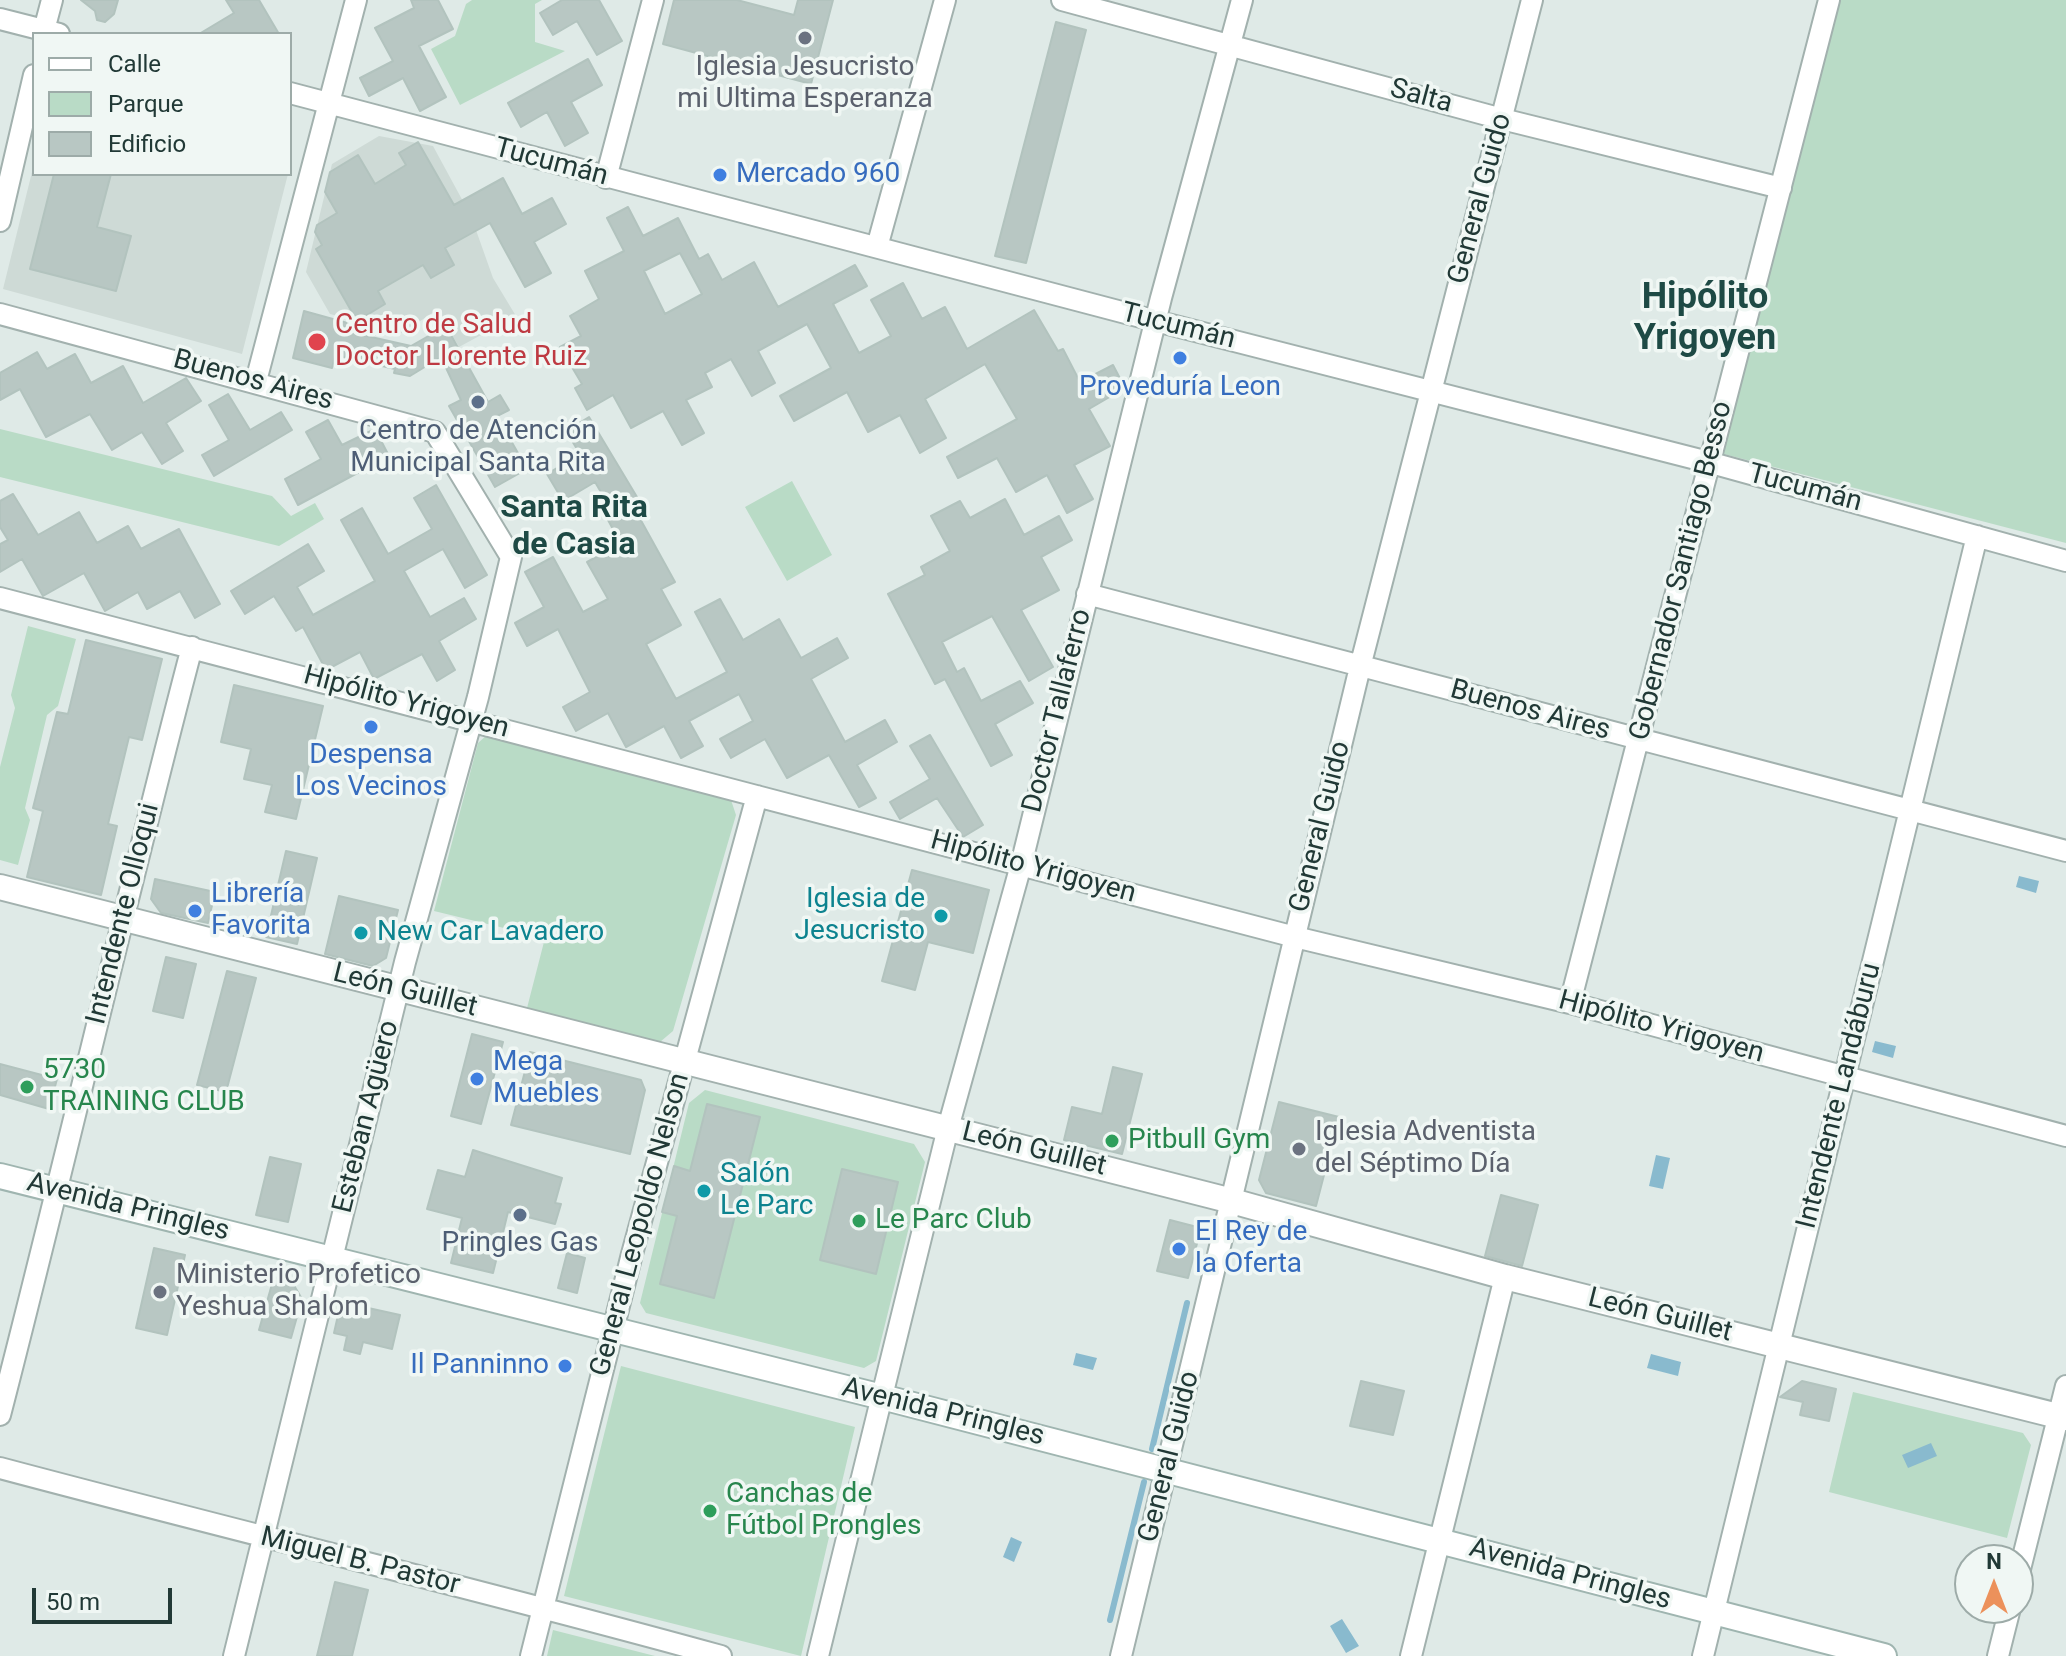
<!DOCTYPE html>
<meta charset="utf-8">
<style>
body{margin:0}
#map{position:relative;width:2066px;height:1656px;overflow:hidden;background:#dfeae7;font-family:Roboto,sans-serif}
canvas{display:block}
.legend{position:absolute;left:32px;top:32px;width:260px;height:144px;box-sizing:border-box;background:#f0f7f4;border:2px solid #9daba8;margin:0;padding:10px 14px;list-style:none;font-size:24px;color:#213936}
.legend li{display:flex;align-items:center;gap:16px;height:40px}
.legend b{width:40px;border:2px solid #9daba8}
.north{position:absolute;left:1954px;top:1544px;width:80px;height:80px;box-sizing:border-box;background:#f0f7f4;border:2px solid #9daba8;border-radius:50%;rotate:0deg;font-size:22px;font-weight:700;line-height:32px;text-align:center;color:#213936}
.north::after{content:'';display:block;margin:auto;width:28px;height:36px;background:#ec915b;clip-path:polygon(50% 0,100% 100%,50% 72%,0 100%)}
.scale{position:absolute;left:32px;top:1588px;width:140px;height:36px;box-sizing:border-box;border:4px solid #213936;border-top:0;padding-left:10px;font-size:24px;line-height:28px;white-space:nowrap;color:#213936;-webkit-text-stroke:6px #f0f7f4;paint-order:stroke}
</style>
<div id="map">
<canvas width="2066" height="1656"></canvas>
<ul class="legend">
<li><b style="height:10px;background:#fff"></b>Calle</li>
<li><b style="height:22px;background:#b9dbc6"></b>Parque</li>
<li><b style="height:22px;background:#b8c7c3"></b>Edificio</li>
</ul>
<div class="north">N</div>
<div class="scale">50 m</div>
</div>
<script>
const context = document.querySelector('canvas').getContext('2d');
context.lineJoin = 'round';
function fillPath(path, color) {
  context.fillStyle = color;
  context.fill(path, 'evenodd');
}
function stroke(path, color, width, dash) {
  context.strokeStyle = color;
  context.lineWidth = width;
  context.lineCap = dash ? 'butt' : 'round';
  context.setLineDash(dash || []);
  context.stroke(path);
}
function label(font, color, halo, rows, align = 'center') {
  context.font = font + ' Roboto,sans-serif';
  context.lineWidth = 7;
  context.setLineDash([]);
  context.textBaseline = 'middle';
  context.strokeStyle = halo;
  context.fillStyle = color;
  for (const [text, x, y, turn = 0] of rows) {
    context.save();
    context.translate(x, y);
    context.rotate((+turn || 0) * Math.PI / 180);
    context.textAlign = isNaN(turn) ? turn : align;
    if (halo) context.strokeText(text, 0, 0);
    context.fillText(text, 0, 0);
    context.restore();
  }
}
fillPath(new Path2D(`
 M379,136l54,10 38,70 22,62 23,38 -57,31 -22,-37 -35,23 -72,-19 -24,-42 26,-108z
 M34,164v10h254l-46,180 -239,-65z`), '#cedad6');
fillPath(new Path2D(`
 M472,0h70l-7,4v38l30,9 -105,54 -29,-56 24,-13 11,-32z
 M1830,0h236v543l-346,-90z
 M0,429l272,67 19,20 24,-13 9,16 -45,27 -279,-69z
 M792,481l40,74 -45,26 -42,-74z
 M28,626l48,13 -18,67 -11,9 -22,93 5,12 -12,45 -18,-5v-93l15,-59 -4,-13z
 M487,735l243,62 6,18 -63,216 -13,11 -133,-34 18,-70 -111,-27 44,-168z
 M705,1090l209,54 11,18 -49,199 -12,7 -218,-55 -6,-10 49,-200z
 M621,1366l234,61 -54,229 -237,-60z
 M1853,1392l170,41 8,12 -24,93 -178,-46z
 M553,1630l102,26h-108z`), '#b9dbc6');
fillPath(new Path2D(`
 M2019,876l20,5 -3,12 -20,-6z
 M1875,1041l21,5 -3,12 -21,-6z
 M1656,1155l14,3 -7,31 -14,-3z
 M1076,1353l21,5 -4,12 -20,-5z
 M1651,1354l30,8 -3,14 -31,-8z
 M1931,1443l6,13 -29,12 -6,-13z
 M1011,1537l11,5 -8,20 -11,-5z
 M1342,1619l17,27 -13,7 -16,-27z`), '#89bace');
stroke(new Path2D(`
 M1152,1449l35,-146
 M1110,1620l34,-138`), '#89bace', 6);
const building = new Path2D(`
 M81,0h37l-4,14 -9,8 -8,-2 -2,-9z
 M226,0h33l20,34h-80l35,-21z
 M411,0h27l15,29 -34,17 27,51 -26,14 -17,-33 -34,18 -9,-18 33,-17 -18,-33 39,-20z
 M562,0h37l23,41 -25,14 -20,-34 -24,14 -13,-22z
 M674,0h63l57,15 4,-15h35l-22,84 -148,-40z
 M1056,22l30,8 -60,233 -31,-7z
 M588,59l14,26 -31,17 17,31 -23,13 -18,-34 -26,15 -13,-24z
 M418,142l36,63 49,-27 19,36 30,-16 14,26 -32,18 17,31 -26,14 -35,-64 -45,25 9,17 -23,13 -8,-13 -45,26 7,13 -28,17 -41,-72 6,-4 -7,-13 2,-7 20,-12 -12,-21 5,-20 28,-17 17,29 31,-19 -7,-12z
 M54,174h57l-14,53 34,9 -15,55 -86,-22z
 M628,207l15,29 35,-18 21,41 9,-5 14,26 32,-18 24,45 77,-42 12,21 -34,18 26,49 32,-17 -20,-36 32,-17 19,36 23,-12 22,42 67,-39 24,41 5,-2 17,33 33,-17 12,23 -36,21 21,37 -36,19 19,34 -26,14 -20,-38 -31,17 -19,-34 -39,20 -11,-21 70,-38 -32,-55 -60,35 21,39 -26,15 -20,-38 -32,17 -21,-40 -53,29 -14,-25 51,-28 -24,-44 -49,27 17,32 -23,13 -21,-37 -26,14 7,14 -26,13 18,33 -22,12 -19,-34 -32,17 -18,-33 -26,15 -12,-22 7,-4 -22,-37 21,-11 -11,-20 29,-17 -14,-28 39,-20 -17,-33zM680,253l22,41 -37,20 -21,-43z
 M304,311l47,13 -11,6 71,16 35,-20 42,76 12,-7 9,15 -12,6 30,53 -32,18 -46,-81 12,-6 -20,-43 -31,19 -16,-3 1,-4 -60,-14 -3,13 -39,-10z
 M37,352l10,17 28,-15 16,29 32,-17 20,37 43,-25 15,23 -35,22 17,28 -21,13 -20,-32 -30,18 -22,-36 -44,23 -26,-48 -20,11v-27z
 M228,394l22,36 31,-18 11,18 -78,46 -12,-21 27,-15 -20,-35z
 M589,417l51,85 -7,4 42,76 -14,7 20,36 -35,19 30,55 51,-27 -32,-60 25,-13 23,41 36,-21 22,39 36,-20 11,20 -37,21 34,63 40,-22 12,22 -40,23 19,33 -17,9 -30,-52 -42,23 -22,-39 -34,19 -11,-19 33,-18 -14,-27 -50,27 14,25 -22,12 -17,-32 -38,21 -18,-34 -32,18 -13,-24 27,-15 -32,-63 -31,17 -12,-23 29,-16 -19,-35 28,-15 30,55 25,-13 -21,-37 34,-18 -13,-24 7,-4 -20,-34 -32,19 -16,-27 33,-20 -14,-23z
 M328,420l14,25 33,-16 14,27 -91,49 -13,-26 36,-20 -15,-27z
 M436,485l51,90 -22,13 -22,-39 -39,22 26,46 34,-19 12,21 -37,22 16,29 -18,11 -15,-27 -48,25 -14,-27 -34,18 -23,-43 -7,4 -22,-35 -29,18 -14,-23 77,-47 16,27 -27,16 16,28 62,-34 -34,-61 21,-12 26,46 44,-25 -18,-31z
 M13,494l25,41 41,-23 18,31 31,-17 13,23 38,-20 41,75 -25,14 -15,-27 -33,18 -9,-17 -33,19 -21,-38 -41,23 -21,-37 -22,13v-28l8,-4 -8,-13v-26z
 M1005,499l19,36 35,-19 13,24 -31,17 18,33 -38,20 32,57 -24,14 -37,-65 -50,26 15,30 7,-4 17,33 39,-20 13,22 -38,21 17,31 -21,11 -46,-87 -10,5 -47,-90 37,-19 -4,-8 29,-16 -19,-35 29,-15 10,17z
 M86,640l76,19 -20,81 -13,-3 -21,87 9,2 -16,69 -74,-18 16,-66 -10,-3 24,-96 11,2z
 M234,685l89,21 -27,113 -31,-7 7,-27 -28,-6 7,-30 -30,-7z
 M930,735l53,90 -20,12 -26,-39 -37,21 -10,-17 40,-23 -20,-33z
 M286,851l31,7 -20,86 -31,-7z
 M912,870l77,20 -16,63 -45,-11 -13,48 -33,-9z
 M155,879l60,13 -7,31 -47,-10 -10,-14z
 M339,896l59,14 -12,48 -13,8 -48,-12z
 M166,957l30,7 -13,54 -30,-7z
 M227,971l29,7 -30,114 -29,-7z
 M472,1034l31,8 -22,82 -30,-8z
 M530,1052l111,28 4,10 -15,64 -119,-29z
 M0,1064l57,15 -8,30 -49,-14z
 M1113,1067l29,7 -20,80 -58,-14 8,-33 30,7z
 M1279,1102l60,15 -23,89 -50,-13 -7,-13z
 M707,1104l53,13 -46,181 -54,-14 17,-68 -15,-4 12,-46 16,5z
 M473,1150l89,28 -7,25 6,1 -6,20 -47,-12 -15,61 -42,-10 11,-45 -35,-9 11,-39 27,7z
 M270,1157l31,7 -13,58 -32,-7z
 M842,1169l56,13 -22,92 -56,-14z
 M1501,1195l37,10 -16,61 -37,-10z
 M1170,1220l31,8 -13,50 -31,-7z
 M154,1248l31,7 -18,80 -31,-7z
 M567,1253l18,5 -8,35 -19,-5z
 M274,1277l18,5 10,17 -11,39 -32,-8z
 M341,1302l59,13 -8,34 -29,-7 -3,12 -16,-4 3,-14 -13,-3z
 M1361,1381l43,10 -11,44 -43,-9z
 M1802,1381l34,8 -7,32 -29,-6 3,-13 -23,-5z
 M335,1582l33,8 -16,66h-35z`);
fillPath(building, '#b8c7c3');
stroke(building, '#b2c3be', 2);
const minor = new Path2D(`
 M1062,0l440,119 279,69
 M0,19l59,15
 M43,34l9,-34
 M290,93l866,228 552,141 358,99
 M606,178l47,-178
 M0,221l34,-146
 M877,247l68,-247
 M0,314l435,118 76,125 -33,140 -73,265 -171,694
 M256,381l100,-381
 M1087,594l979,257
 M0,598l1295,339 275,66 496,133
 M1570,1003l259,-1003
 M0,1415c66,-256 125,-513 192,-768
 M0,1468c240,64 482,122 721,188
 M2018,1577l48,-191
 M531,1656l101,-402 125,-458
 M818,1656l130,-528 73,-263 140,-567 81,-298
 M1121,1656l239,-989 172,-667
 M1411,1656l94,-379
 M1703,1656l274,-1120
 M1998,1656l12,-48`);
const tertiary = new Path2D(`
 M0,887l1232,314 273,76 561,141`);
const secondary = new Path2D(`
 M0,1176l882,221 1002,259`);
stroke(minor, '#a2b1ae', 24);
stroke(tertiary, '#a2b1ae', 28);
stroke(secondary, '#9fb5b0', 28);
stroke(minor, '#fff', 20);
stroke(tertiary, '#fff', 24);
stroke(secondary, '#fff', 24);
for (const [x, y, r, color] of [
 [805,38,8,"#6b7280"],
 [720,175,8,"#3f7fe0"],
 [317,342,10,"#e0444e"],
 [1180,358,8,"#3f7fe0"],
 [478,402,8,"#5c6f8a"],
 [371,727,8,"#3f7fe0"],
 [195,911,8,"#3f7fe0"],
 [941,916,8,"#0f9aa8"],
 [361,933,8,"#0f9aa8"],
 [477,1079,8,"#3f7fe0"],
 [27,1087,8,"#2e9e5b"],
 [1112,1141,8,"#2e9e5b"],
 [1299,1149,8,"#6b7280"],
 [704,1191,8,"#0f9aa8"],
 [520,1215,8,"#5c6f8a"],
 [859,1221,8,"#2e9e5b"],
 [1179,1249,8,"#3f7fe0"],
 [160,1292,8,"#6b7280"],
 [565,1366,8,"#3f7fe0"],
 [710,1511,8,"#2e9e5b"]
]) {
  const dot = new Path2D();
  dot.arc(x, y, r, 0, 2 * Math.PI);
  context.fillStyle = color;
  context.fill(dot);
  stroke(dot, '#f0f7f4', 3);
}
label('28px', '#5b616d', '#f0f7f4', [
 ["Iglesia Jesucristo",805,68,"center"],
 ["mi Ultima Esperanza",805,100,"center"],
 ["Iglesia Adventista",1315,1133],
 ["del Séptimo Día",1315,1165],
 ["Ministerio Profetico",176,1276],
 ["Yeshua Shalom",176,1308]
], 'left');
label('28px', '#213936', '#f0f7f4', [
 ["Salta",1421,97,15],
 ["Tucumán",551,163,15],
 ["General Guido",1481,199,-75],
 ["Tucumán",1178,327,14],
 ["Buenos Aires",253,381,15],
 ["Tucumán",1805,489,15],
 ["Gobernador Santiago Besso",1682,571,-76],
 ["Hipólito Yrigoyen",406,703,15],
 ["Doctor Tallaferro",1058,711,-76],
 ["Buenos Aires",1530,711,15],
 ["General Guido",1321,827,-76],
 ["Hipólito Yrigoyen",1033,868,15],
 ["Intendente Olloqui",124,914,-76],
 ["León Guillet",405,991,14],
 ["Hipólito Yrigoyen",1661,1028,15],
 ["Intendente Landáburu",1840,1096,-76],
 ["Esteban Agüero",367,1117,-76],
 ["León Guillet",1034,1150,14],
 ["Avenida Pringles",128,1208,14],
 ["General Leopoldo Nelson",641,1225,-75],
 ["León Guillet",1660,1316,14],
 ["Avenida Pringles",943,1413,14],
 ["General Guido",1170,1457,-76],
 ["Miguel B. Pastor",360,1562,14],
 ["Avenida Pringles",1570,1575,15]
]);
label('28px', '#366cbe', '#f0f7f4', [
 ["Mercado 960",736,175],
 ["Proveduría Leon",1180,388,"center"],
 ["Despensa",371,756,"center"],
 ["Los Vecinos",371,788,"center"],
 ["Librería",211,895],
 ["Favorita",211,927],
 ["Mega",493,1063],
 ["Muebles",493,1095],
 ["El Rey de",1195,1233],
 ["la Oferta",1195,1265],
 ["Il Panninno",549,1366,"right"]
], 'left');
label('28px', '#be3a42', '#f0f7f4', [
 ["Centro de Salud",335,326],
 ["Doctor Llorente Ruiz",335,358]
], 'left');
label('28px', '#4e5e75', '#f0f7f4', [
 ["Centro de Atención",478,432],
 ["Municipal Santa Rita",478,464],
 ["Pringles Gas",520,1244]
]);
label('28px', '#0d838f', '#f0f7f4', [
 ["Iglesia de",925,900,"right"],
 ["Jesucristo",925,932,"right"],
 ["New Car Lavadero",377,933],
 ["Salón",720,1175],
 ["Le Parc",720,1207]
], 'left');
label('28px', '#27864d', '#f0f7f4', [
 ["5730",43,1071],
 ["TRAINING CLUB",43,1103],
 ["Pitbull Gym",1128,1141],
 ["Le Parc Club",875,1221],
 ["Canchas de",726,1495],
 ["Fútbol Prongles",726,1527]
], 'left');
label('bold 32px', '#1e4a45', '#f0f7f4', [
 ["Santa Rita",574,509],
 ["de Casia",574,546]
]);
label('bold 36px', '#1e4a45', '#f0f7f4', [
 ["Hipólito",1705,299],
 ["Yrigoyen",1705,340]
]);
</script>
